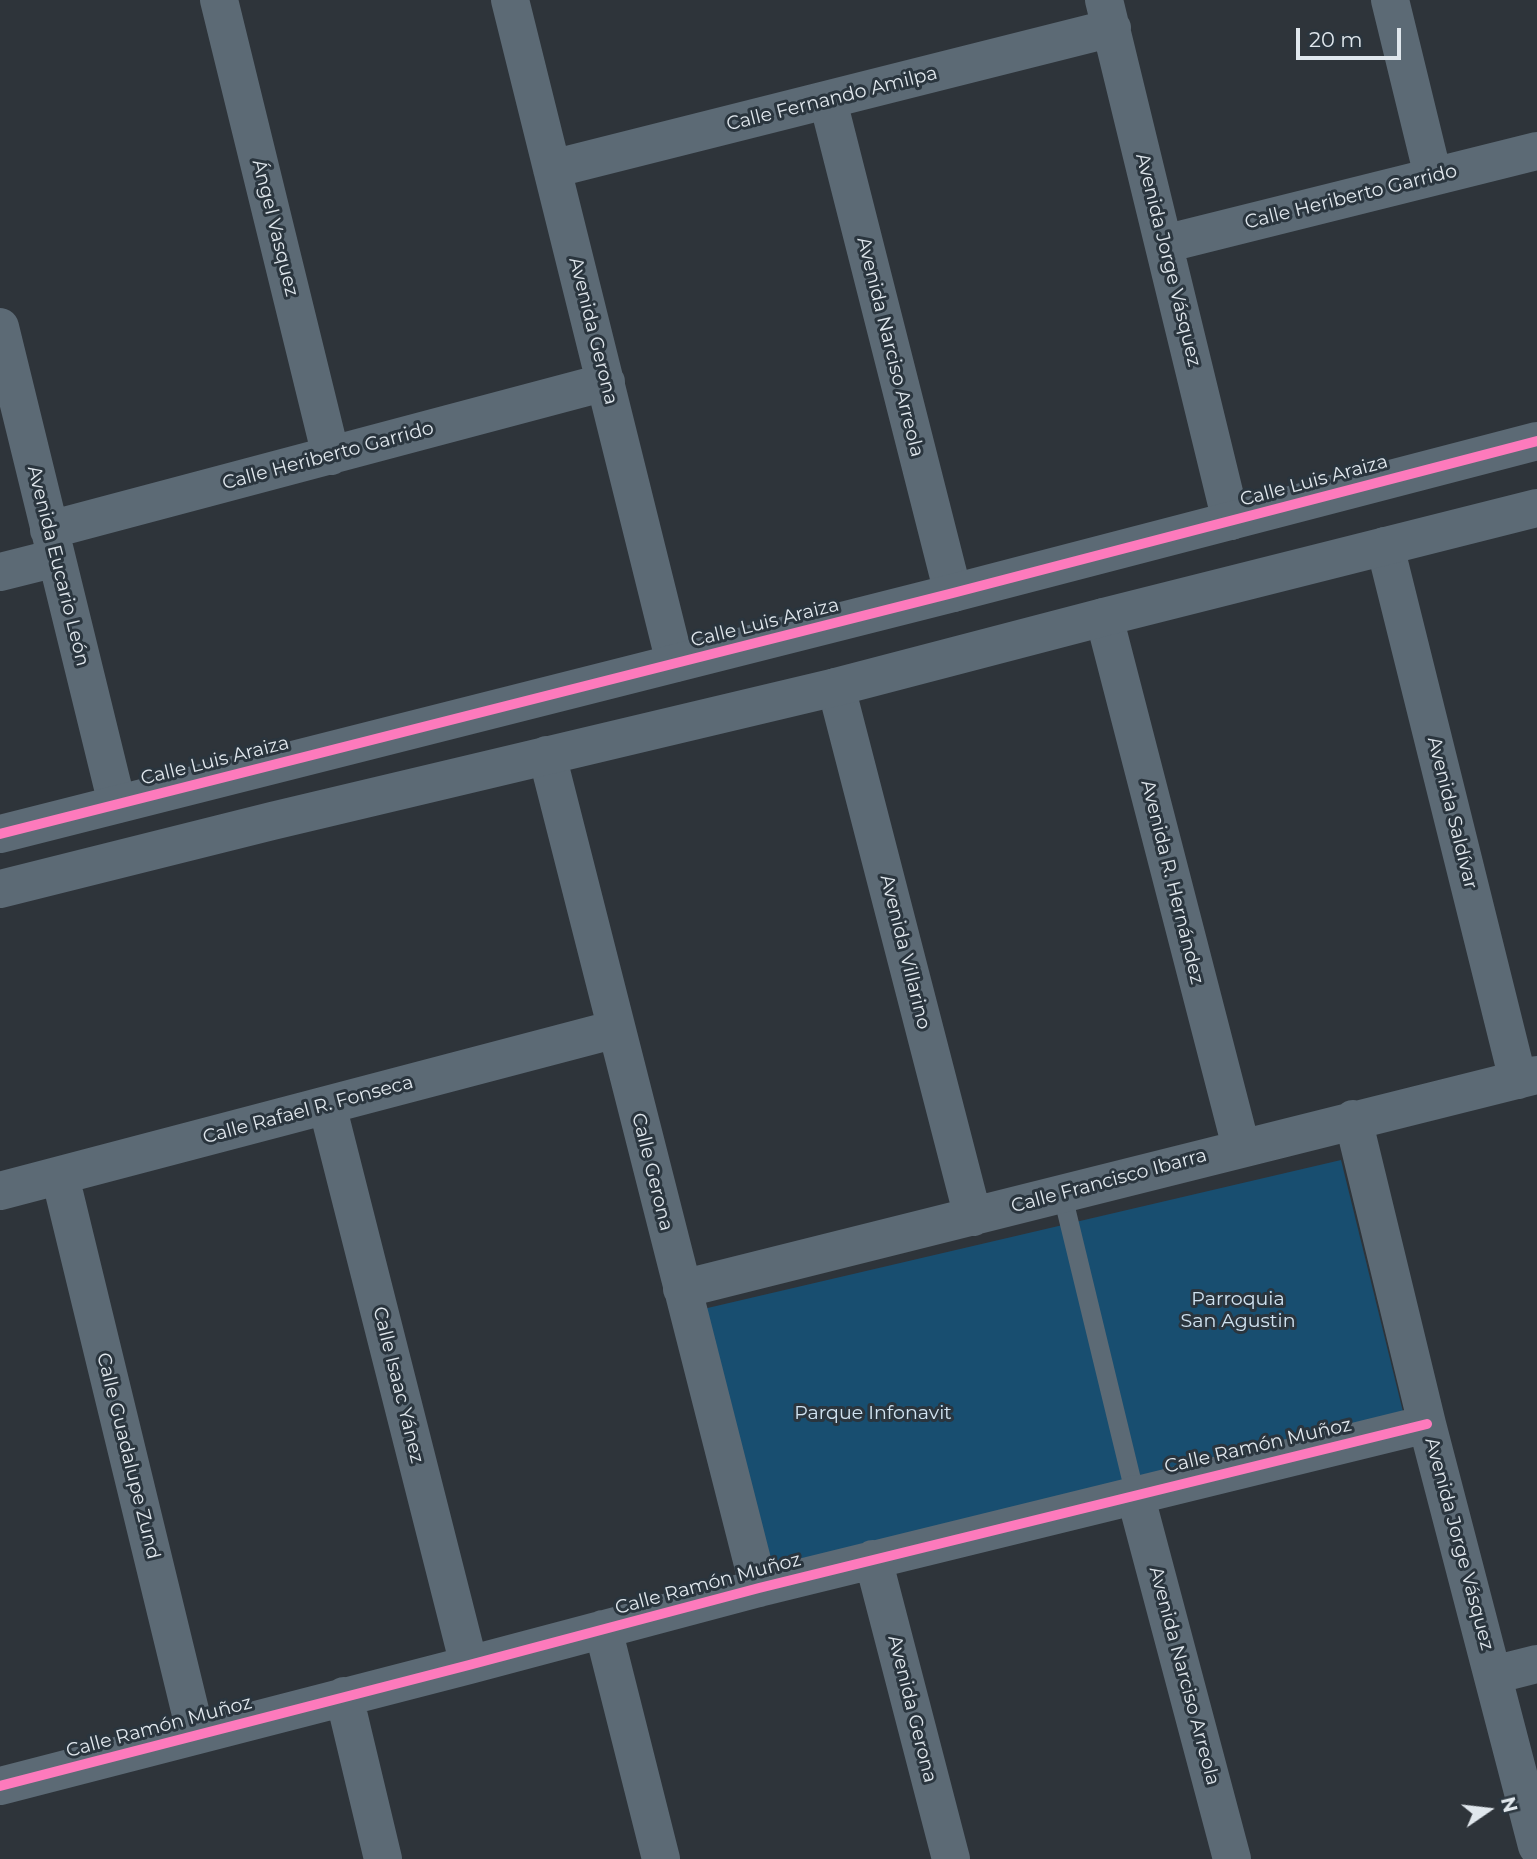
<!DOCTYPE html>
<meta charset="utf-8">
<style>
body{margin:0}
#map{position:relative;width:1537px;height:1859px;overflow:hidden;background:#2e343a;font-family:Montserrat,sans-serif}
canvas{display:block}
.north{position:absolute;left:1453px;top:1775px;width:70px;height:70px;-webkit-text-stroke:5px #2a353e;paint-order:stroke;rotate:76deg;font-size:19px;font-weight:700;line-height:28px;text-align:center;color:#e0e7ed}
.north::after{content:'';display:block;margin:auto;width:24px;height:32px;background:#e0e7ed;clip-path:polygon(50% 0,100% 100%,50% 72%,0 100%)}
.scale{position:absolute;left:1296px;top:28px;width:105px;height:32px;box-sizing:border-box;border:4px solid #e0e7ed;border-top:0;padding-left:9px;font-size:21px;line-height:24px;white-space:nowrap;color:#e0e7ed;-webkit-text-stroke:5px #2a353e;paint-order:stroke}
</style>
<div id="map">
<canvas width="1537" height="1859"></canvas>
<div class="north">N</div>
<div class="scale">20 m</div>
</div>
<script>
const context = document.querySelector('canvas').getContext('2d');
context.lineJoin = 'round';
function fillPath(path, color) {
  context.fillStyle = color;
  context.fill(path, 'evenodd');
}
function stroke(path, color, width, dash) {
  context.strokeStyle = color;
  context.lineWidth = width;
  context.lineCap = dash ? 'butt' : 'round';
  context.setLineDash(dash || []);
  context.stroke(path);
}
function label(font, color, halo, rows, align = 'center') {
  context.font = font + ' Montserrat,sans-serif';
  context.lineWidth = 6;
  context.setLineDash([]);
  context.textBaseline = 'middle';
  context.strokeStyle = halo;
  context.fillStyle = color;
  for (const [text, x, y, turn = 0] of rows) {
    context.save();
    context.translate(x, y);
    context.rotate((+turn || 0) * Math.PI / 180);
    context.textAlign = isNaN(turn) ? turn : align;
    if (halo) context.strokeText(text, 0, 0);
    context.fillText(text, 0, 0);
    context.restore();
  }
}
fillPath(new Path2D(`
 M1341,1160l64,260 -632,163 -74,-273z`), '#184e70');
stroke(new Path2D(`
 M1062,1193l73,301`), '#5c6a75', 19);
stroke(new Path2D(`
 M219,0l112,456
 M510,0l165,663
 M1104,0l127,521
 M1390,0l43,176
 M828,101l125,492
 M552,169l560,-141
 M1164,244l373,-93
 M0,327l117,477
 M49,530l557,-148
 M1385,546l133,534
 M0,572l56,-14
 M1104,617l137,530
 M836,687l137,530
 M547,755l212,833
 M327,1105l142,560
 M1353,1119l74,305 110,422
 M60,1176l136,559
 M0,1191l616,-162
 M682,1289c285,-70 569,-145 855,-214
 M1135,1494l97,365
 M873,1559l78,300
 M603,1629l58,230
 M1493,1675l44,-11
 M344,1696l39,163
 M0,1786l469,-121 290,-77 668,-164`), '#5c6a75', 38);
stroke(new Path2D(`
 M0,834l953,-241 584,-152
 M0,889l272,-68 564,-134 268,-70 433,-109`), '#5c6a75', 38);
stroke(new Path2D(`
 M0,834l953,-241 584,-152
 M0,1786l469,-121 290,-77 668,-164`), '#fd7abc', 10);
label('19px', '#e0e7ed', '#2a353e', [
 ["Calle Fernando Amilpa",832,99,-14],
 ["Calle Heriberto Garrido",1351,197,-14],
 ["Ángel Vasquez",275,228,76],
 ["Avenida Jorge Vásquez",1168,260,76],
 ["Avenida Gerona",593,331,76],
 ["Avenida Narciso Arreola",890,347,76],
 ["Calle Heriberto Garrido",328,456,-15],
 ["Calle Luis Araiza",1314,481,-15],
 ["Avenida Eucario León",58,566,76],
 ["Calle Luis Araiza",765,623,-14],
 ["Calle Luis Araiza",215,761,-14],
 ["Avenida Saldívar",1452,813,76],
 ["Avenida R. Hernández",1172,882,76],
 ["Avenida Villarino",905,952,76],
 ["Calle Rafael R. Fonseca",308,1110,-15],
 ["Calle Gerona",652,1172,76],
 ["Calle Francisco Ibarra",1109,1181,-15],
 ["Calle Isaac Yánez",398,1385,76],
 ["Calle Ramón Muñoz",1258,1446,-13],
 ["Calle Guadalupe Zund",128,1456,76],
 ["Avenida Jorge Vásquez",1459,1544,75],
 ["Calle Ramón Muñoz",708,1584,-15],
 ["Avenida Narciso Arreola",1184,1676,75],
 ["Avenida Gerona",912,1709,76],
 ["Calle Ramón Muñoz",159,1727,-15]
]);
label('19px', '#d0e2f0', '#2a353e', [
 ["Parroquia",1238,1299],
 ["San Agustin",1238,1321],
 ["Parque Infonavit",873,1413]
]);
</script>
